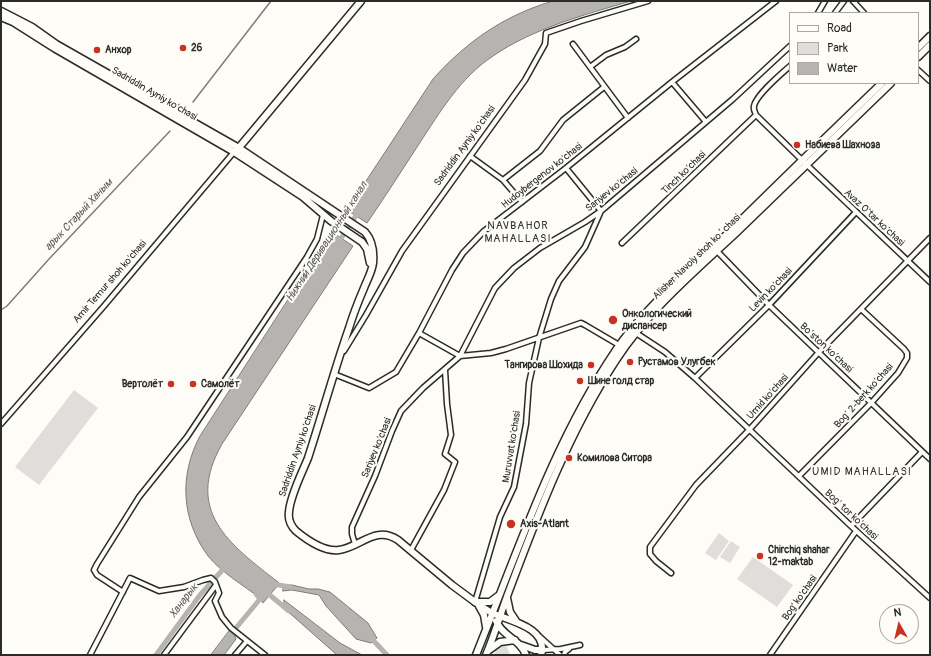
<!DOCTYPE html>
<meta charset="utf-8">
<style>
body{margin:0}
#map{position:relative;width:931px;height:656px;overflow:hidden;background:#fdfcf7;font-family:Pangolin,sans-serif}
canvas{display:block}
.frame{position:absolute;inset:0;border:2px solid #2b2b2b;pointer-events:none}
.legend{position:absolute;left:789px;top:12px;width:130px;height:72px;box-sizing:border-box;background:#fdfcf7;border:1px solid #a9a8a5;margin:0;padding:5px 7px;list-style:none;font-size:12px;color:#2b2b2b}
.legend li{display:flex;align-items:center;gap:8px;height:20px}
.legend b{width:20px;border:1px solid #a9a8a5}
.north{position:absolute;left:879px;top:604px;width:40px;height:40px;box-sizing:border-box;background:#fdfcf7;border:1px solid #a9a8a5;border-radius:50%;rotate:352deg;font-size:11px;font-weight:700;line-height:16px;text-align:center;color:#2b2b2b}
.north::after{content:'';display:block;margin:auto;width:14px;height:18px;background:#c8321e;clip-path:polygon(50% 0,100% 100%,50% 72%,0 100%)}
</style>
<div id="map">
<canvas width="931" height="656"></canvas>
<div class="frame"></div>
<ul class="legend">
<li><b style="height:5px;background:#fdfcf7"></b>Road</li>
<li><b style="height:11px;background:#dfdeda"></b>Park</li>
<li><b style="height:11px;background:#b5b4b1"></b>Water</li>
</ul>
<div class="north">N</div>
</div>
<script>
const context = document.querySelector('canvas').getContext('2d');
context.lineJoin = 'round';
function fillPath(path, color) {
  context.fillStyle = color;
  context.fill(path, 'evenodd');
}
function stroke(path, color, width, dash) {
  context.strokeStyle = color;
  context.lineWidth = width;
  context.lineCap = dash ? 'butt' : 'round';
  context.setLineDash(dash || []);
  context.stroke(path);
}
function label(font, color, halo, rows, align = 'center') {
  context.font = font + ' Pangolin,sans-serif';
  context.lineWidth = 4;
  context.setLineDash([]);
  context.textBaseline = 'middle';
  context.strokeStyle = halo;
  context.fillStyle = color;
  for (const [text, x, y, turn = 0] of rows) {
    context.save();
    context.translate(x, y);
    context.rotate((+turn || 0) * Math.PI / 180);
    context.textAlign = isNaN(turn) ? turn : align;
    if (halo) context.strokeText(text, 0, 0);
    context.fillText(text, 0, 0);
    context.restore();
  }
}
fillPath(new Path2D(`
 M74,390l24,18 -59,77 -24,-18z
 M719,533l10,8 -13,19 -11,-7z
 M731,541l9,6 -10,16 -10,-6z
 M753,557l40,28 -16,22 -40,-28z
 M502,645l5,2 3,8h-16l3,-7z`), '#dfdeda');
const water = new Path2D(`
 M553,1h78c-47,14 -97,27 -138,55 -33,22 -53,56 -74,88 -17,26 -34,53 -52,79l-20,-13 86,-131c34,-38 72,-64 120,-78z
 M332,232l21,14 -131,198c-38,67 7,100 56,138l1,2 -16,19 -3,-5c-17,-13 -38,-25 -52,-42 -27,-37 -29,-81 -8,-120z
 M284,585h8l17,4h9l12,3 38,31 9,15 -6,5 -15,-4 -30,-33 -7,-11 -27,-5 -9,1z
 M284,600l56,43 22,12h-25l-52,-46z
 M230,630l3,1 3,8 -12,16h-13z`);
fillPath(water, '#b5b4b1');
stroke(water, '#7e7d7b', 1);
stroke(new Path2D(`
 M193,102l78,-101
 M1,310l6,-4 42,-47 121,-128`), '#7e7d7b', 1.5);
stroke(new Path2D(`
 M338,243l21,-32
 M273,584l17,3
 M265,591l24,20
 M231,634l29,-35 -4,-5
 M370,637l17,18
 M156,655l44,-60 26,-29`), '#b5b4b1', 5);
const minor = new Path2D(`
 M853,1l11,12
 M818,13l7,-12
 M835,13l9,-12
 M573,44l55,74
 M790,66c-9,8 -34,29 -36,40 -1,3 1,6 2,9l51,50 123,117
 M590,67l16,-12 19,-8 11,-8
 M918,70l12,11
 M672,82l34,40
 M470,156l33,24 19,22
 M503,180l37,-29 23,-31 41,-33
 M622,243l134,-128
 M716,250l53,55 161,154
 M419,333l41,23 31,-3 15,-4 75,-26 4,2 34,20
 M636,333l29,19 30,26 156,148 79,72
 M344,351l22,-36 36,-64 123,-171 20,-36 1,-11 35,-12 67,-20
 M334,374l35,14 27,-16 23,-39 33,-63 11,-17 21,-22 82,-63 106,-86 104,-81
 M695,378l74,-73 87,-93
 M1,424l103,-118 130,-154
 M799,476l73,-74 26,-29 9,-15v-5l-3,-4 -43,-40
 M851,526l71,-74
 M355,544l-3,-10v-7l23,-51 17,-45 9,-20 22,-23 37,-32 35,-68 19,-20 26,-20 45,-26 16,-11 132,-112 57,-53
 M411,550l33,-60 11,-28 -10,-8 6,-19 -4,-31 -2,-34
 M671,573l-15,-12 -6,-7v-7l46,-62 54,-56 69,-77 111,-114
 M123,592l-26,-17 -3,-5 3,-6 42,-67 48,-60 120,-180 10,-18 6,-24
 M475,602l25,-85 14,-30 12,-63 3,-41 10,-45 12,-39 8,-18 26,-34 16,-36 -35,-43
 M539,636l21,19
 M543,650l18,-1 19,-4
 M90,655l40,-77 29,13 25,-4 19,-7 8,-2 4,4 4,11 -4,8 7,16 9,11 34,27
 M164,655l52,-70
 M235,655l12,-14
 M564,655l1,-3 4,-3
 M770,655l86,-124`);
const secondary = new Path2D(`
 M1,11l31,16 24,17 183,104 126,84c7,8 9,20 8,31 -1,9 -6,17 -9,25 -6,14 -11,27 -15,40 -15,43 -27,87 -41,130 -6,15 -18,38 -19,54 -1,7 2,14 7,19 11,9 28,21 43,19 22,-3 36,-25 59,-10l54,45 23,17
 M1,17l12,5 41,26 180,104 69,45 28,24 31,21 5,7 3,14
 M237,150l124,-149`);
const primary = new Path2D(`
 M918,48l12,-12
 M918,57l12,-12
 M507,598l3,14 6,9
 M475,602c6,4 13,9 19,12 18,7 55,15 47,41
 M477,602h13l8,-6
 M479,606l5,9 2,12
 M496,621c6,15 24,18 30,34
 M521,645l14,5h8
 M489,650l11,-8 15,-2
 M476,655c42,-104 77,-212 140,-305 27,-40 65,-71 99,-104 55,-55 111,-109 167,-163
 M486,655c9,-21 15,-43 23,-64 30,-80 60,-159 107,-231 32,-49 78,-88 120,-127 52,-50 104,-100 155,-150`);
stroke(minor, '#2b2b2b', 7);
stroke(secondary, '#2b2b2b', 9);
stroke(primary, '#2b2b2b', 9);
stroke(minor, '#fdfcf7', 4);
stroke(secondary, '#fdfcf7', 6);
stroke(primary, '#fdfcf7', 6);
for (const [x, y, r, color] of [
 [183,48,4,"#c8321e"],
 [97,50,4,"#c8321e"],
 [797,145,4,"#c8321e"],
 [613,320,5,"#c8321e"],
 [630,362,4,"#c8321e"],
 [591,365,4,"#c8321e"],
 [580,381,4,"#c8321e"],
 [171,384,4,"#c8321e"],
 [193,384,4,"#c8321e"],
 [569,458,4,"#c8321e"],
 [511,524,5,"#c8321e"],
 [760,556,4,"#c8321e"]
]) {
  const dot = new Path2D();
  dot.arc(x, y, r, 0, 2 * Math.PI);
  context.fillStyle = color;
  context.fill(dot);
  stroke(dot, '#fdfcf7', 1.5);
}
label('bold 10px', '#2b2b2b', '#fdfcf7', [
 ["26",191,48],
 ["Анхор",105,50],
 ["Набиева Шахноза",805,145],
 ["Онкологический",622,314],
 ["диспансер",622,326],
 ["Рустамов Улугбек",638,362],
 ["Тангирова Шохида",583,365,"right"],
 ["Шине голд стар",588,381],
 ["Вертолёт",163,384,"right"],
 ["Самолёт",201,384],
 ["Комилова Ситора",577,458],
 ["Axis-Atlant",520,524],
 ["Chirchiq shahar",768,550],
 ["12-maktab",768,562]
], 'left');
label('10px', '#2b2b2b', '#fdfcf7', [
 ["Sadriddin Ayniy ko‘chasi",154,94,30],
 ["Sadriddin Ayniy ko‘chasi",465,146,-54],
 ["Tinch ko‘chasi",684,173,-44],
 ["Hudoybergenov ko‘chasi",542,176,-38],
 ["Sariyev ko‘chasi",612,190,-39],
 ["Avaz O‘tar ko‘chasi",874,218,43],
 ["Alisher Navoiy shoh koʻchasi",697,257,-44],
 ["Amir Temur shoh ko‘chasi",110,282,-49],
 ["Levin ko‘chasi",771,290,-46],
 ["Bo‘ston ko‘chasi",826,348,43],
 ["Bog‘ 2-berk ko‘chasi",864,396,-48],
 ["Umid ko‘chasi",768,397,-48],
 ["Muruvvat ko‘chasi",512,447,-81],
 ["Sariyev ko‘chasi",377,448,-68],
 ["Sadriddin Ayniy ko‘chasi",298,451,-71],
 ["Bog‘ tor ko‘chasi",851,515,43],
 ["Bog' ko'chasi",800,598,-55]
]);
label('italic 11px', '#5b5b5a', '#fdfcf7', [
 ["арык Старый Ханым",79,215,-47],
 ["Нижний Деривационный канал",327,242,-57],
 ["Ханарык",184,601,-53]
]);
context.letterSpacing = '1px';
label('11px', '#2b2b2b', '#fdfcf7', [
 ["NAVBAHOR",518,226],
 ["MAHALLASI",518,239],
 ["UMID MAHALLASI",862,472]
]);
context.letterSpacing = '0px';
</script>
